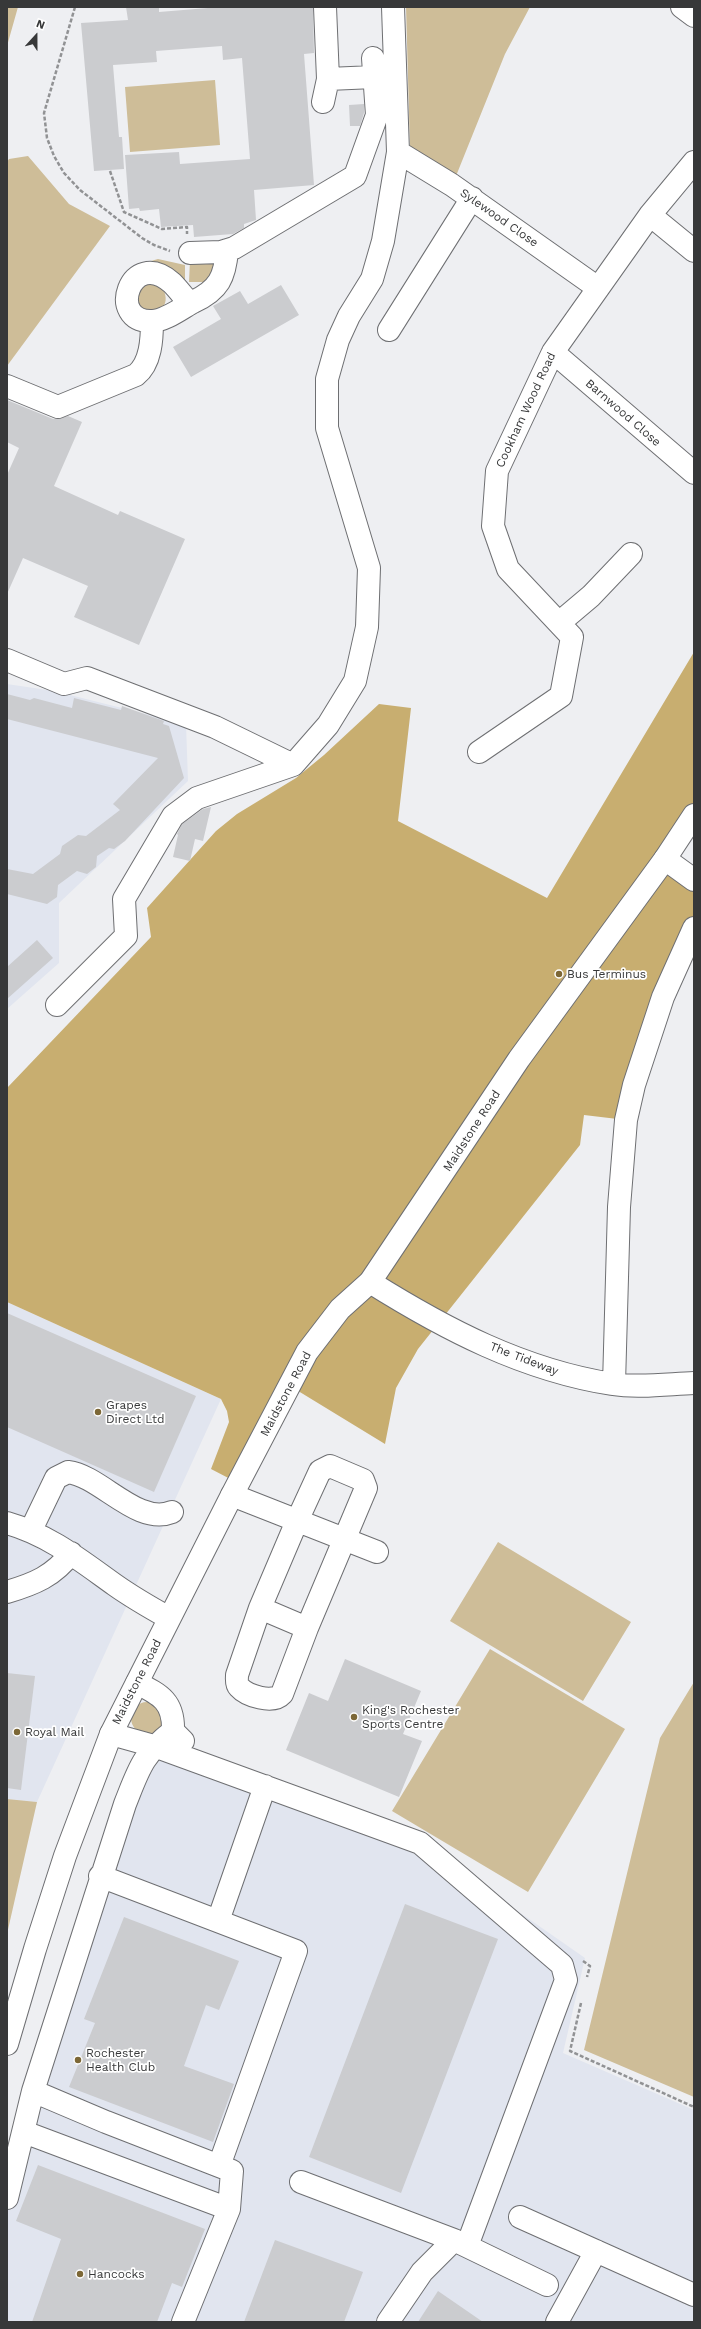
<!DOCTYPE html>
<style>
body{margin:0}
#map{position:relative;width:701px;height:2329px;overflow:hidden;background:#eeeff2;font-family:"Work Sans",sans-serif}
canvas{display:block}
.frame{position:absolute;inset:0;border:8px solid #373839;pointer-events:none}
.north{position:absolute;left:16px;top:16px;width:40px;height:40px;-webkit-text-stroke:3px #fff;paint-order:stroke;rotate:21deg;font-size:11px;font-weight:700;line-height:16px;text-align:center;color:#373839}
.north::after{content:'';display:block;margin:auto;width:14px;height:18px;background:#373839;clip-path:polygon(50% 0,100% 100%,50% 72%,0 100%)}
</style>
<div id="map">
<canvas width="701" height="2329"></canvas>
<div class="frame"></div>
<div class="north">N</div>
</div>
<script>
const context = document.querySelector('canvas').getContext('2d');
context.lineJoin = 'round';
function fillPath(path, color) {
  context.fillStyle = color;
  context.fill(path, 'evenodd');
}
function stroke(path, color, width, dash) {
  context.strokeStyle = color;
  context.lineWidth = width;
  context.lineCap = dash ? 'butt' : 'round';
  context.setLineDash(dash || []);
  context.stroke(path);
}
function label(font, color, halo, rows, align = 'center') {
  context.font = font + ' "Work Sans",sans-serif';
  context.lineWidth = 3.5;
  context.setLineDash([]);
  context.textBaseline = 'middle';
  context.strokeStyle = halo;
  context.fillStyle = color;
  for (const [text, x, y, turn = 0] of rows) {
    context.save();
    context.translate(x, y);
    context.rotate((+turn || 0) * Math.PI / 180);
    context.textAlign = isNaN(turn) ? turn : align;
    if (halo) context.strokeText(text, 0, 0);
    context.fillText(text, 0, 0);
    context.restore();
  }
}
fillPath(new Path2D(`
 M7,684l47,7 132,33 2,57 -129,122v60l-52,46z
 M7,1302l214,97 -184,403 -30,-3z
 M146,1726l35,20 239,97 165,115 -22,95 131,57v212h-687v-171l6,-26 22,-58z`), '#e1e5ef');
fillPath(new Path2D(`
 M7,7h11l-11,39z
 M406,7h124l-25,47 -49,122 -46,-27z
 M215,80l5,65 -90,7 -5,-65z
 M28,156l41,48 41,22 -103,140v-204l2,-3z
 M214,258l6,10 -17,17 -1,-3h-13l1,-22z
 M158,259l27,6v19l-34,-16v-7z
 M147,282l16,6c4,10 4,15 -3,24l-17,2 -9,-22z
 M498,1542l133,80 -48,79 -133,-80z
 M490,1649l135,80 -97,163 -136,-81z
 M694,1682v415l-110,-47 76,-312z
 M131 1718a16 16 0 1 1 32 0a16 16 0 1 1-32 0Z
 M7,1799l30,3 -30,132z`), '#cebd98');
fillPath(new Path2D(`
 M694,652v163l-29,44 29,21v48l-68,192 -42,-5 -4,30 -162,204 -22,39 -11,56 -95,-58 -52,97 -27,-14 18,-47 -2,-11 -6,-12 -214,-97v-214l144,-151 -4,-29 69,-77 21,-17 59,-36 28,-23 55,-51 32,4 -13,113 149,77z`), '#c8ae70');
fillPath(new Path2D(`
 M126,7h33v5l61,-5h93l1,46 -10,1 10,131 -60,5 2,30 -12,4v4l-11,6 -39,3 -1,-12 -32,2 -2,-18 -19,2 -1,-3 -10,1 -4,-54 54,-3 1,12 70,-5 -8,-101 -19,2 -1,-14 -66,5 1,11 -44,3 6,72h3l2,32 -30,2 -13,-148 47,-3z
 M364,104v9l-4,13h-10l-1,-21z
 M281,285l18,30 -108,62 -18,-30 48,-28 -8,-13 27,-15 8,13z
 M7,400l46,19 15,-3 14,6 -28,64 64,29 2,-4 65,28 -46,106 -65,-28 14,-31 -65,-28 -16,36v-119l12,-27 -12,-6z
 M7,694l23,6 4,-2 38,10 2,-10 47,12 1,-4 42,15 -1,3 6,2 15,52 -59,63 -11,8 -5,-1 -12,8 -1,11 -9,7 -10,-3 -19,14 -1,12 -10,7 -40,-10v-25l26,5 27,-20 2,-8 16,-11 8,1 34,-26 -7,-6 45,-46 -151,-39z
 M211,807l-8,34 -8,-2 -5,22 -17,-4 5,-22 -1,-1 5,-10 21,-15z
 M37,940l16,18 -46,41v-32z
 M7,1313l189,83 -42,96 -147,-65z
 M345,1659l76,32 -18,43 19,7 -23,56 -113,-47 23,-57 19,8z
 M7,1673l28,3 -14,114 -14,-2z
 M405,1904l93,35 -97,254 -92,-36z
 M124,1917l115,44 -20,49 -13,-5 -22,61 50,18 -21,58 -144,-55 26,-64 -11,-4z
 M38,2165l167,64 -23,58 -10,-4 -15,39h-125l29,-83 -45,-18z
 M275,2240l88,32 -19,50h-100z
 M438,2291l45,31h-65z`), '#cbcccf');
const minor = new Path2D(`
 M682,7l12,9
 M328,79l46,-2
 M323,102l5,-23 -3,-72
 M398,152l54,33 146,103
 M650,215l44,36
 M190,253l31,-1 13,-4 121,-72 22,-61 -4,-57
 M190,304c-6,-7 -12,-15 -18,-21 -42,-37 -66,40 -20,38 13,0 30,-13 41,-19 26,-12 32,-25 34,-52
 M389,330l83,-132
 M553,352l141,121
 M7,386l51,21 78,-32c15,-12 16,-36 16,-54
 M559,623l32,-27 40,-42
 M7,660l57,24 23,-6 128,49 78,38
 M479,752l82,-56 11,-59 -64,-68 -15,-43 4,-55 56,-119 97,-137 44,-53
 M665,859l29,21
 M57,1005l69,-69 -2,-37 49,-83 24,-18 96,-33 35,-40 27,-44 12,-54 2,-59 -42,-140v-49l11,-39 11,-24 23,-37 11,-38 15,-89 -5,-145
 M370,1282c75,47 153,88 242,102 26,4 56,0 82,-1
 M614,1384l5,-177 7,-87 8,-35 29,-88 31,-69
 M330,1466l33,14 3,8 -59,140 -25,66c-9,10 -35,2 -43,-7 -3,-3 -2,-8 -2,-12l23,-67 37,-87 23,-50z
 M232,1495l145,57
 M7,1523c42,12 73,37 108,62 17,12 36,23 54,33
 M31,1530l25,-52 12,-6c33,4 69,54 104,40
 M7,1592c27,-8 47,-16 64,-39
 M260,1608l47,20
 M137,1683c24,12 37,19 36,48l10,10
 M111,1734l43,12 266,97 142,122 4,15 -99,266
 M100,1876l196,75 -77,215
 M218,1921l47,-135
 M33,2091l92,-287c14,-35 17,-49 48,-73
 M24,2132l205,77
 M301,2182l153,58 -32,32 -34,50
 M7,2198l26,-107 73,31 126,49 -3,38 -46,113
 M520,2217l174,78
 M454,2240l93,45
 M557,2322l39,-71`);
const major = new Path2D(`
 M7,2044l28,-95 30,-93 46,-122 121,-239 75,-143 33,-43 30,-27 149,-223 146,-200 29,-44`);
stroke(minor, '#6e6f72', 24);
stroke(major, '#6e6f72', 24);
stroke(new Path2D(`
 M75,7l-31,106 3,25 7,18 10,17 16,17 62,48 12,7 16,6
 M110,171l14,41 38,17 25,-2v7
 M583,1961l7,5 -3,11
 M581,2003l-11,48 124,56`), '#919294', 2.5, [4, 2]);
stroke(minor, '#fff', 22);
stroke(major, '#fff', 22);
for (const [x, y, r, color] of [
 [559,974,4,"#7c6736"],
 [98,1412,4,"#7c6736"],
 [354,1717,4,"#7c6736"],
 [17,1732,4,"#7c6736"],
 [78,2060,4,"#7c6736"],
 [80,2274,4,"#7c6736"]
]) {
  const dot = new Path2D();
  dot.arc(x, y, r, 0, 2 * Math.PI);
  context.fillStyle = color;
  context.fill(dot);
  stroke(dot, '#fff', 1.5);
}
label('12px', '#373839', '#fff', [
 ["Sylewood Close",499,218,35],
 ["Cookham Wood Road",526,410,-65],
 ["Barnwood Close",623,413,41],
 ["Maidstone Road",472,1131,-57],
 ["The Tideway",524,1359,21],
 ["Maidstone Road",286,1394,-62],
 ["Maidstone Road",137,1682,-63]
]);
label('12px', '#373839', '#fff', [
 ["Bus Terminus",567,974],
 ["Grapes",106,1405],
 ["Direct Ltd",106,1419],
 ["King's Rochester",362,1710],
 ["Sports Centre",362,1724],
 ["Royal Mail",25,1732],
 ["Rochester",86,2053],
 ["Health Club",86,2067],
 ["Hancocks",88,2274]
], 'left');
</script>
